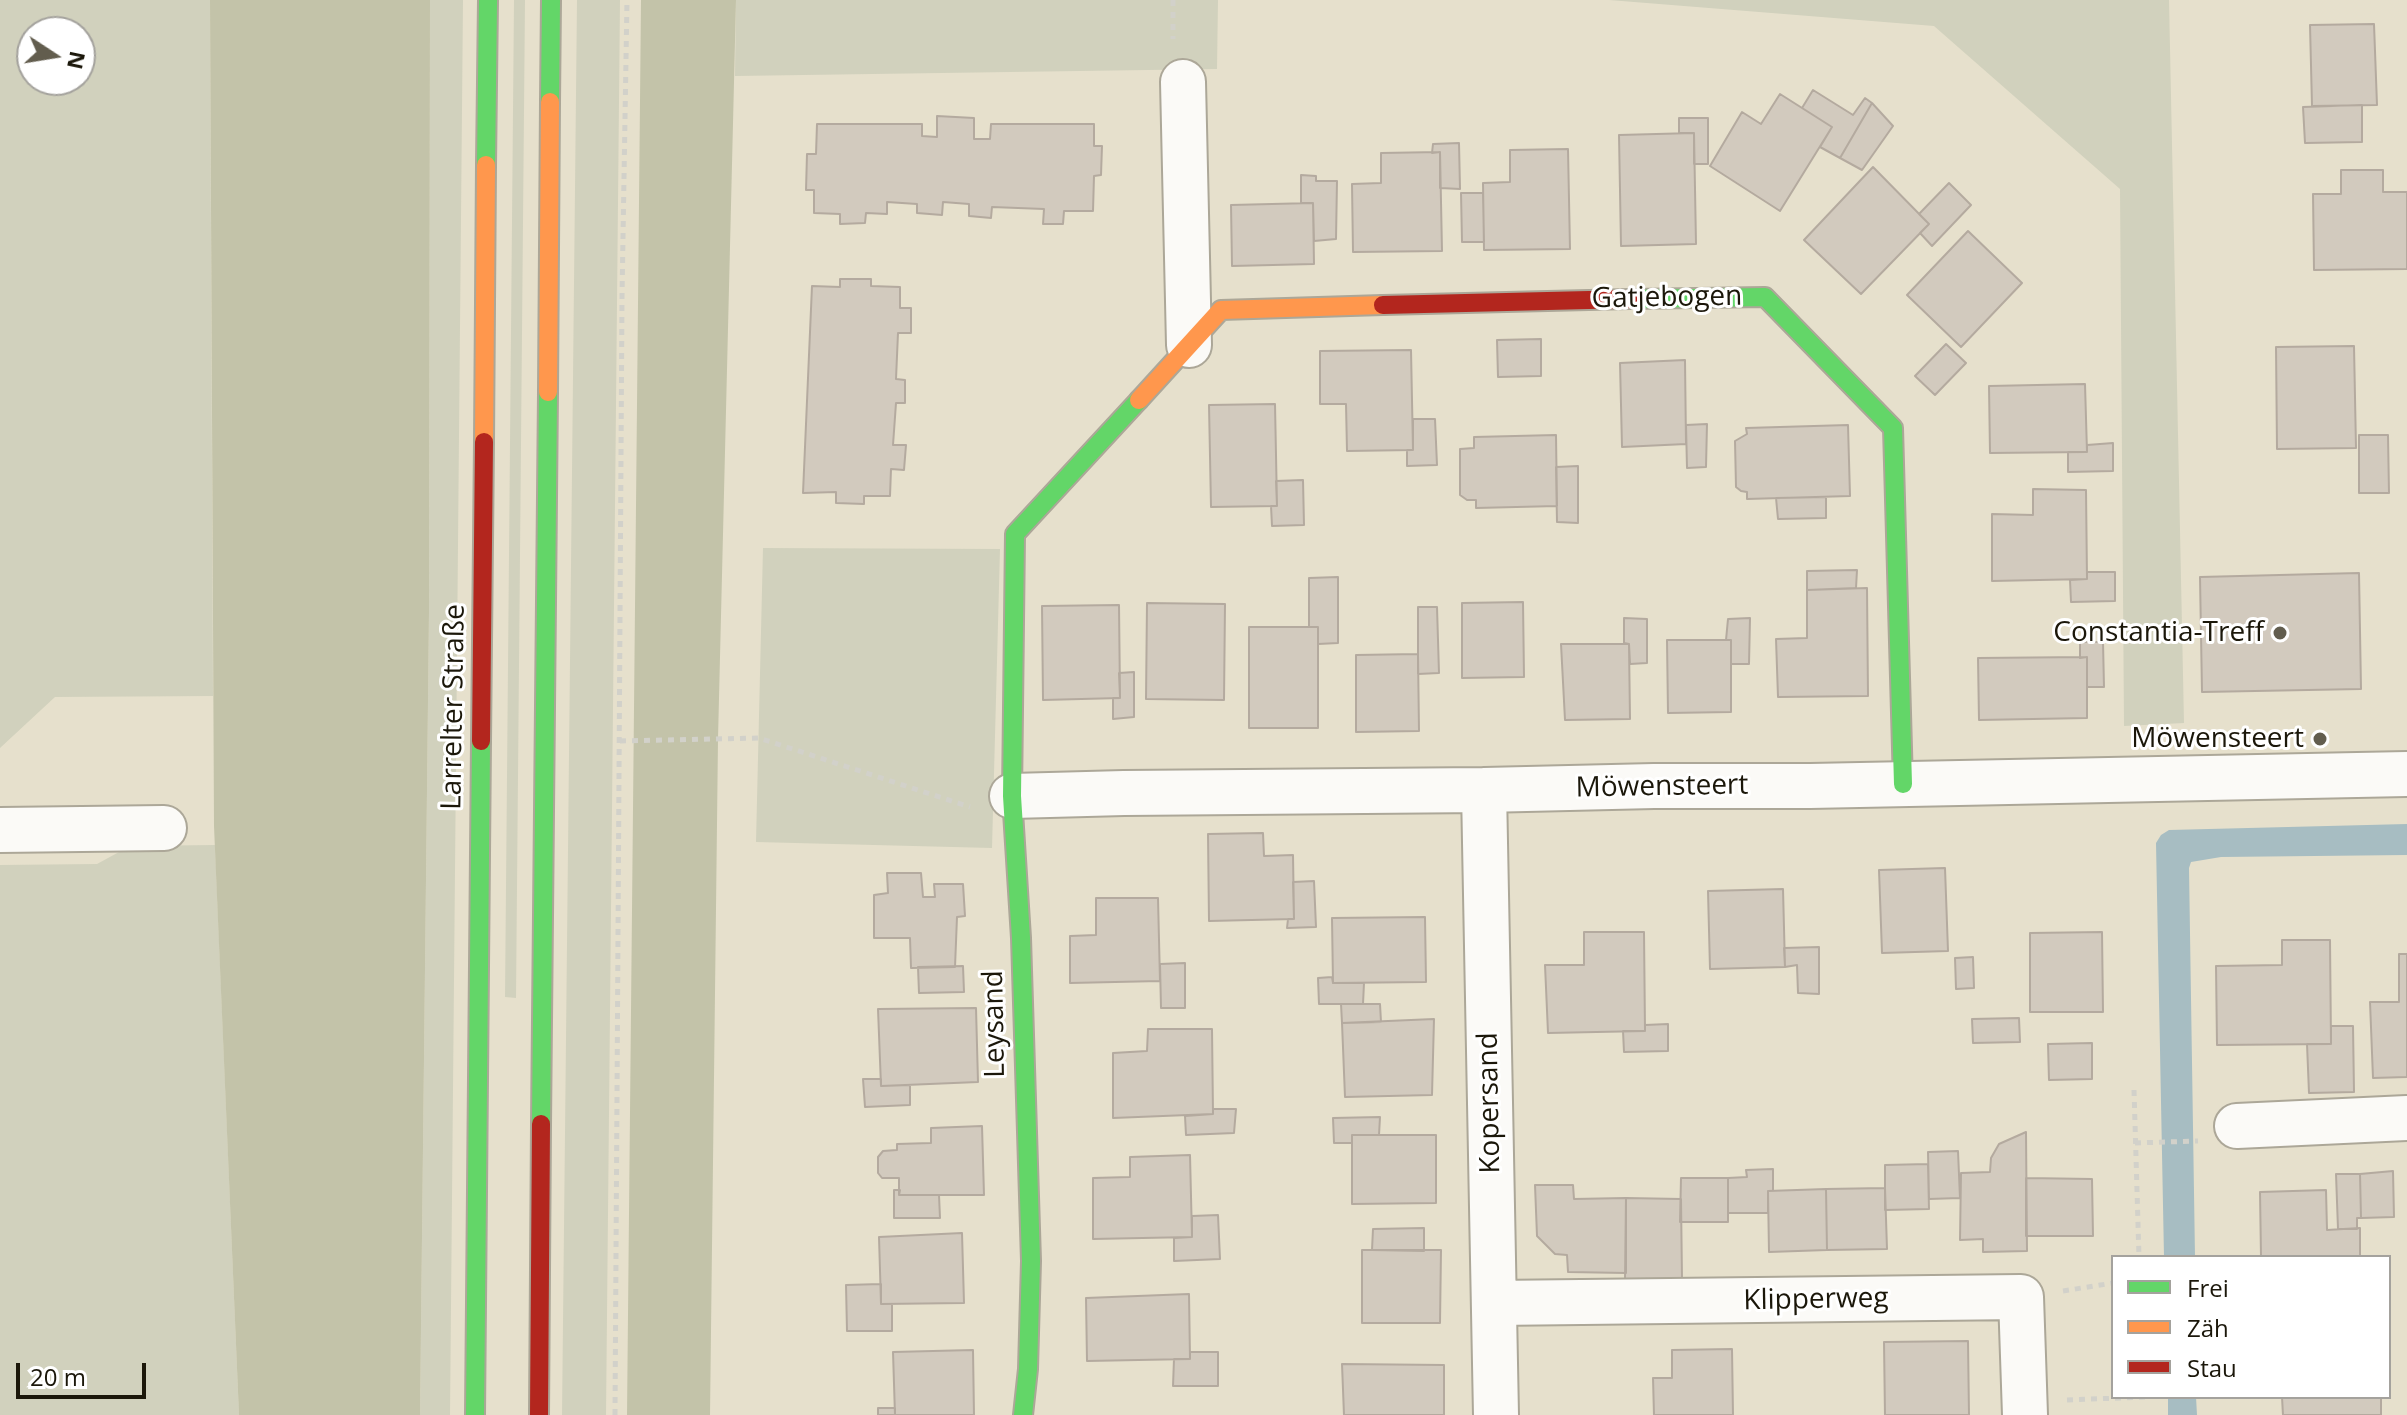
<!DOCTYPE html>
<meta charset="utf-8">
<style>
body{margin:0}
#map{position:relative;width:2407px;height:1415px;overflow:hidden;background:#e6e0cc;font-family:"Open Sans",sans-serif}
canvas{display:block}
.legend{position:absolute;left:2111px;top:1255px;width:280px;height:144px;box-sizing:border-box;background:#fff;border:2px solid #a4a29d;margin:0;padding:10px 14px;list-style:none;font-size:24px;color:#1b170a}
.legend li{display:flex;align-items:center;gap:16px;height:40px}
.legend b{width:40px;border:2px solid #a4a29d}
.north{position:absolute;left:16px;top:16px;width:80px;height:80px;box-sizing:border-box;background:#fff;border:2px solid #a4a29d;border-radius:50%;rotate:102deg;font-size:22px;font-weight:700;line-height:32px;text-align:center;color:#1b170a}
.north::after{content:'';display:block;margin:auto;width:28px;height:36px;background:#625d4e;clip-path:polygon(50% 0,100% 100%,50% 72%,0 100%)}
.scale{position:absolute;left:16px;top:1363px;width:130px;height:36px;box-sizing:border-box;border:4px solid #1b170a;border-top:0;padding-left:10px;font-size:24px;line-height:28px;white-space:nowrap;color:#1b170a;-webkit-text-stroke:6px #fff;paint-order:stroke}
</style>
<div id="map">
<canvas width="2407" height="1415"></canvas>
<ul class="legend">
<li><b style="height:10px;background:#63d668"></b>Frei</li>
<li><b style="height:10px;background:#ff974d"></b>Zäh</li>
<li><b style="height:10px;background:#b3261e"></b>Stau</li>
</ul>
<div class="north">N</div>
<div class="scale">20 m</div>
</div>
<script>
const context = document.querySelector('canvas').getContext('2d');
context.lineJoin = 'round';
function fillPath(path, color) {
  context.fillStyle = color;
  context.fill(path, 'evenodd');
}
function stroke(path, color, width, dash) {
  context.strokeStyle = color;
  context.lineWidth = width;
  context.lineCap = dash ? 'butt' : 'round';
  context.setLineDash(dash || []);
  context.stroke(path);
}
function label(font, color, halo, rows, align = 'center') {
  context.font = font + ' "Open Sans",sans-serif';
  context.lineWidth = 6;
  context.setLineDash([]);
  context.textBaseline = 'middle';
  context.strokeStyle = halo;
  context.fillStyle = color;
  for (const [text, x, y, turn = 0] of rows) {
    context.save();
    context.translate(x, y);
    context.rotate((+turn || 0) * Math.PI / 180);
    context.textAlign = isNaN(turn) ? turn : align;
    if (halo) context.strokeText(text, 0, 0);
    context.fillText(text, 0, 0);
    context.restore();
  }
}
fillPath(new Path2D(`
 M0,0h210l3,696 -158,1 -55,51zM32,32h48v48h-48z
 M430,0h33l-13,1415h-30l9,-803z
 M514,0h11l-9,998 -11,-1z
 M577,0h43l-14,1415h-44z
 M736,0h482l-1,69 -482,7z
 M1609,0h560l15,723 -60,3 -4,-537 -186,-163z
 M763,548l237,1 -8,299 -236,-6z
 M215,845l24,570h-239v-550l97,-1 33,-18z`), '#d1d1bd');
fillPath(new Path2D(`
 M210,0h220l-1,612 -9,803h-181l-25,-589z
 M641,0h95l-18,739 -8,676h-83z`), '#c3c3a9');
fillPath(new Path2D(`
 M2407,824v31l-186,2 -30,5 -2,6 6,389h-31l-8,-414 5,-8 8,-5z
 M2168,1397h28l1,18h-29z`), '#a7bdc2');
const building = new Path2D(`
 M2374,24l3,81 -65,1 -2,-81z
 M1813,90l40,25 12,-17 7,5 -32,55 -20,-11 12,-20 -30,-19z
 M1780,94l52,33 -52,84 -70,-45 32,-54 19,12z
 M1872,103l21,23 -31,44 -22,-12z
 M2362,105v37l-57,1 -2,-36z
 M937,116l37,2v21h16l1,-15h103v22h8l-1,29 -7,1 -1,35h-29l-1,13h-20l1,-15 -52,-2 -1,11 -22,-2v-12l-26,-2 -1,13 -25,-2v-9l-30,-2v12l-21,-1 -1,10 -25,1v-10l-26,-1v-23h-8l1,-36h9l1,-30h105v12l15,1z
 M1679,118h29v46h-14v-31h-15z
 M1694,133l2,111 -75,2 -2,-111z
 M1459,143l1,46 -20,-1v-36l-8,1 1,-9z
 M1568,149l2,100 -86,1 -1,-67 27,-1v-32z
 M1440,152l2,99 -89,1 -1,-68 29,-1v-30z
 M1873,167l56,57 -68,70 -57,-54z
 M2341,170h42v22h24v77l-93,1 -1,-76h28z
 M1301,175l15,1v5h21l-1,58 -22,2 -1,-38h-12z
 M1949,183l22,22 -39,41 -12,-13 9,-9 -10,-10z
 M1461,193h22l1,49h-22z
 M1313,203l1,61 -82,2 -1,-61z
 M1968,231l54,52 -61,64 -54,-52z
 M840,279h31v7l29,1v21h11v25h-13l-2,46 9,1v23h-9l-3,42h13l-2,25 -13,-1 -1,27h-26v8l-28,-1v-11l-33,1 9,-207 28,1z
 M1541,339v37l-43,1 -1,-37z
 M1946,344l20,19 -31,32 -20,-19z
 M2354,346l2,102 -79,1 -1,-102z
 M1411,350l2,100 -66,1 -1,-47h-26v-53z
 M1685,360l1,84 -64,3 -2,-84z
 M2085,384l2,68 -97,1 -1,-67z
 M1275,404l2,102 -66,1 -2,-102z
 M1413,419h22l2,46 -30,1v-16h6z
 M1707,424l-1,43 -19,1 -1,-43z
 M1848,425l2,71 -103,3v-7l-6,-1 -5,-4 -1,-46 12,-7 -1,-6z
 M1556,435l1,71 -81,2v-8h-9l-7,-5v-46l14,-1v-11z
 M2359,435h29l1,58h-30z
 M2113,443v28l-45,1v-20h19v-7z
 M1578,466v57l-21,-1 -1,-55z
 M1303,480l1,45 -32,1 -1,-20h6l-1,-25z
 M2033,489l53,1 1,89 -95,2v-67l41,1z
 M1826,497v21l-48,1 -2,-21z
 M1857,570l-1,18 -49,2v-19z
 M2087,572h28v29l-44,1 -1,-22 17,-1z
 M2359,573l2,116 -159,3 -2,-115z
 M1338,577v66l-20,1v-17h-9v-49z
 M1867,588l1,108 -90,1 -2,-58 31,-1v-48z
 M1523,602l1,75 -62,1v-75z
 M1147,603l78,1 -1,96 -78,-1z
 M1119,605l1,93 -77,2 -1,-94z
 M1418,607h19l2,66 -21,1z
 M1624,618l23,1v44l-17,1 -1,-20 -5,-1z
 M1750,618l-1,46h-18v-24h-5l2,-21z
 M1249,627h69v101h-69z
 M1667,640h64v72l-63,1z
 M2080,642h23l1,45h-17v-30l-7,1z
 M1561,644h68l1,75 -65,1z
 M1418,654l1,77 -63,1v-77z
 M2087,657v61l-108,2 -1,-62z
 M1134,672v45l-21,2v-21h7l-1,-25z
 M1263,833l1,23 29,-1 1,64 -85,2 -1,-87z
 M1945,868l3,83 -66,2 -3,-83z
 M887,873h34l2,24h12l-1,-13h29l2,32 -8,1 -2,50 -44,1 -1,-30h-36v-43l14,-2z
 M1314,881l2,46 -29,1 1,-9h6l-1,-37z
 M1783,889l2,78 -75,2 -2,-78z
 M1096,898h62l2,83 -90,2v-47l26,-1z
 M1425,917l1,65 -93,1 -1,-65z
 M1584,932h60l1,99 -97,2 -3,-68h39z
 M2102,932l1,80h-73v-79z
 M2282,940h48l1,104 -114,1 -1,-79 66,-1z
 M1819,947v47l-21,-1 -1,-28 -12,2 -1,-19z
 M2399,954h8v123l-34,1 -3,-76h29z
 M1973,957l1,31 -18,1 -1,-31z
 M1185,963v45h-24l-1,-44z
 M963,966l1,26 -45,1 -1,-26z
 M1332,977l1,6h31l-1,21h-44l-1,-26z
 M1341,1004h39l1,18 -39,1z
 M976,1008l2,74 -97,4 -3,-77z
 M2019,1018l1,24 -47,1 -1,-24z
 M1434,1019l-2,76 -87,2 -3,-74z
 M1668,1024v27l-44,1 -1,-21h22v-6z
 M2331,1026h22l1,66 -45,1 -2,-49h24z
 M1148,1029h64l1,85 -100,4v-65l34,-2z
 M2092,1043v36l-43,1 -1,-36z
 M863,1079h18v7l29,-1v20l-45,2z
 M1213,1109h23l-2,24 -48,2 -1,-19 28,-2z
 M1380,1117l-1,18h-27v8h-18l-1,-25z
 M982,1126l2,69h-85v-17h-17l-4,-5v-16l5,-6 14,-1v-6l34,-1v-15z
 M2026,1132l1,119 -44,1v-13l-23,1 1,-67 29,-1 1,-14 8,-14z
 M1352,1135h84v68l-84,1z
 M1958,1151l2,47 -31,1 -1,-47z
 M1190,1155l2,82 -99,2v-61l37,-1v-20z
 M1928,1164l1,45 -44,1v-45z
 M1773,1169v22h-5v22h-40v-35l19,-1 -1,-7z
 M2393,1171l1,46 -33,1 -1,-44z
 M2336,1174h24l1,44h-4v11h-19z
 M1681,1178h47v44h-48z
 M2026,1178l66,1 1,57h-67z
 M1535,1185h38l1,14 52,-1v75l-58,-1 -1,-17 -12,-1 -18,-18z
 M1885,1188l2,61 -60,1 -1,-61z
 M1826,1189l1,61 -58,2 -1,-61z
 M894,1190h6l-1,5h40l1,23h-46z
 M2326,1190l1,40 33,-2v29h-99l-1,-65z
 M1626,1198l55,1 1,81h-57z
 M1218,1215l2,44 -46,2v-23l18,-1v-21z
 M1424,1228v23l-52,-1 1,-21z
 M962,1233l2,70 -83,1 -2,-67z
 M1362,1250h79l-1,73h-78z
 M881,1284v20h11v27h-45l-1,-46z
 M1189,1294l1,65 -103,2 -1,-63z
 M1968,1341l1,74h-84l-1,-73z
 M1732,1349l1,66h-79l-1,-37h19v-28z
 M973,1350l1,65h-79l-2,-63z
 M1190,1352h28v34h-45l1,-27h16z
 M1342,1364l102,1v50h-100z
 M2282,1397h99v18h-98z
 M878,1408h17v7h-17z`);
fillPath(building, '#d2cabe');
stroke(building, '#b4aa9f', 2);
const street = new Path2D(`
 M1183,82l6,263
 M1484,790l12,625
 M1012,796l112,-3 360,-3 170,-4h156l597,-12
 M0,830l164,-2
 M2237,1126l170,-8
 M1494,1303l527,-6 4,118`);
const fast = new Path2D(`
 M550,102l1,-102
 M486,165l2,-165
 M1630,299l135,-2 128,131 10,356
 M541,1124l7,-732
 M475,1415l6,-674
 M1023,1415l5,-46 3,-108 -10,-323 -9,-142 3,-262 124,-134`);
const slow = new Path2D(`
 M548,392l2,-290
 M1139,400l82,-90 162,-5
 M484,442l2,-277`);
const jam = new Path2D(`
 M1383,305l247,-6
 M481,741l3,-299
 M539,1415l2,-291`);
stroke(street, '#aca798', 48);
stroke(fast, '#aca798', 22);
stroke(slow, '#aca798', 22);
stroke(jam, '#aca798', 22);
stroke(new Path2D(`
 M1173,0v39
 M620,741l139,-3 211,69
 M2134,1090l5,167
 M2135,1143l63,-2
 M2063,1291l50,-8
 M2067,1400l78,-3
 M615,1415l7,-1118 5,-297`), '#d2d1ca', 5, [6, 6]);
stroke(street, '#fbfaf7', 44);
stroke(fast, '#63d668', 18);
stroke(slow, '#ff974d', 18);
stroke(jam, '#b3261e', 18);
for (const [x, y, r, color] of [
 [2280,633,8,"#625d4e"],
 [2320,739,8,"#625d4e"]
]) {
  const dot = new Path2D();
  dot.arc(x, y, r, 0, 2 * Math.PI);
  context.fillStyle = color;
  context.fill(dot);
  stroke(dot, '#fff', 3);
}
label('28px', '#1b170a', '#fff', [
 ["Gatjebogen",1667,298,-1],
 ["Larrelter Straße",454,707,-89],
 ["Möwensteert",1662,787,-1],
 ["Leysand",995,1024,-91],
 ["Kopersand",1490,1103,-91],
 ["Klipperweg",1816,1300,-1]
]);
label('28px', '#1b170a', '#fff', [
 ["Constantia-Treff",2264,633],
 ["Möwensteert",2304,739]
], 'right');
</script>
